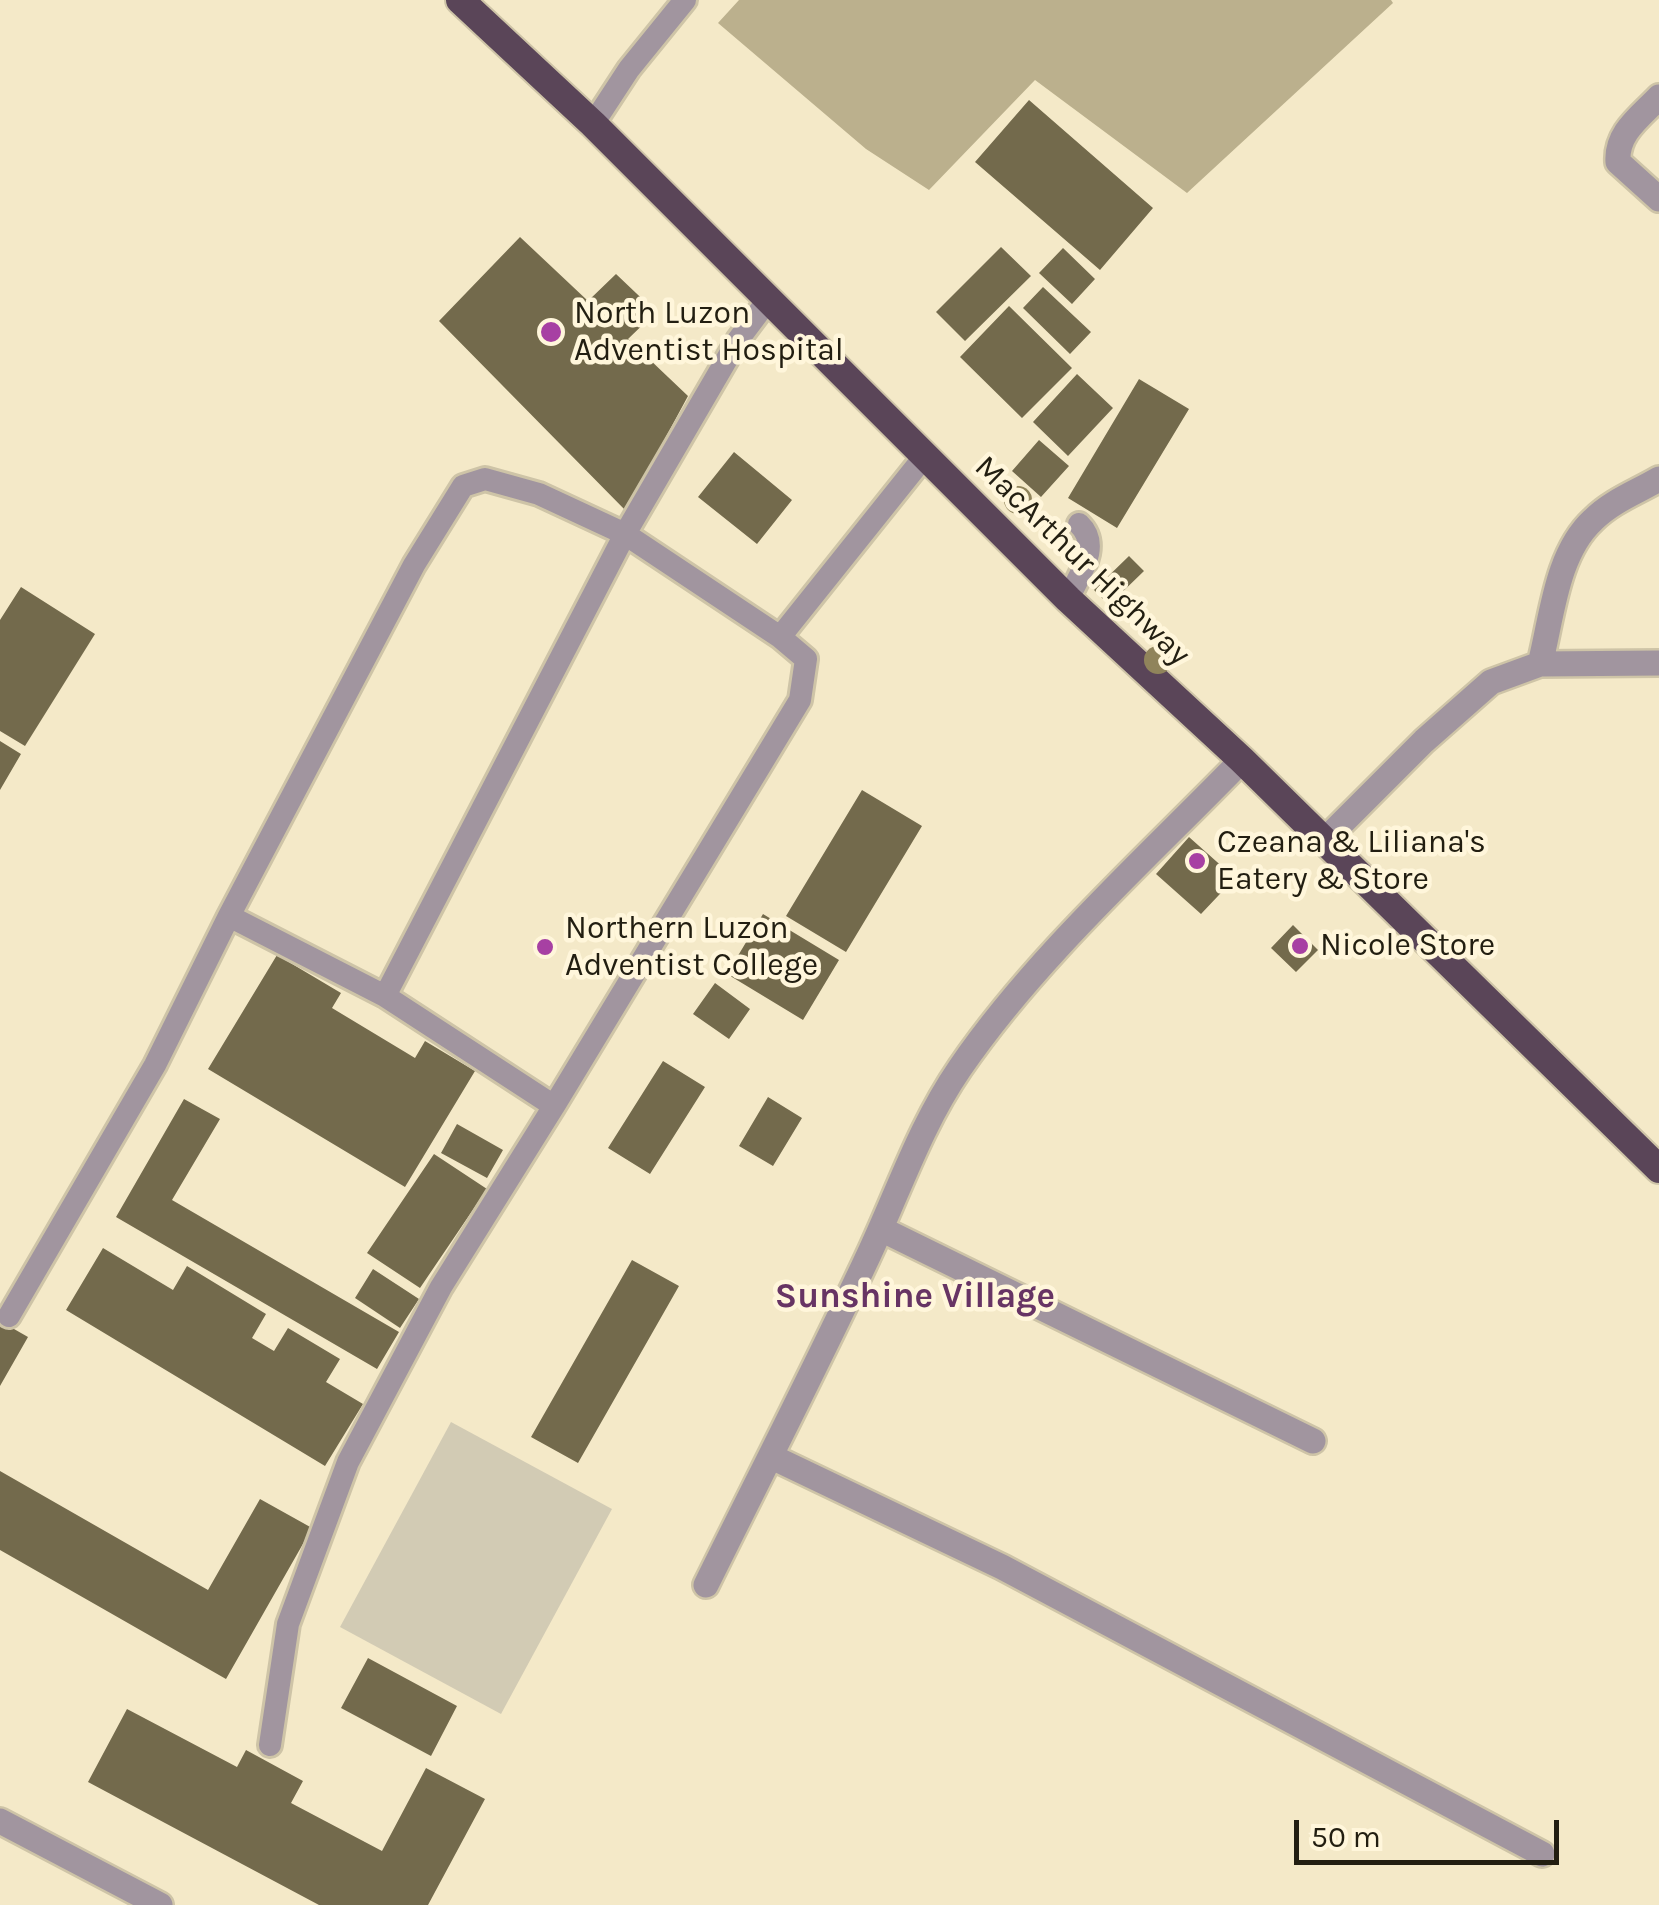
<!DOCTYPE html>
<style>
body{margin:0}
#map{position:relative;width:1659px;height:1905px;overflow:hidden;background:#f4e9c8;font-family:Karla,sans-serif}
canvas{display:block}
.scale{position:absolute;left:1294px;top:1820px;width:265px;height:45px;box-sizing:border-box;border:5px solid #221e11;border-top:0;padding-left:12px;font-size:30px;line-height:35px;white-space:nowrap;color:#221e11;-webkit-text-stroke:8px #fff6db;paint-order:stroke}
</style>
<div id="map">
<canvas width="1659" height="1905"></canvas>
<div class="scale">50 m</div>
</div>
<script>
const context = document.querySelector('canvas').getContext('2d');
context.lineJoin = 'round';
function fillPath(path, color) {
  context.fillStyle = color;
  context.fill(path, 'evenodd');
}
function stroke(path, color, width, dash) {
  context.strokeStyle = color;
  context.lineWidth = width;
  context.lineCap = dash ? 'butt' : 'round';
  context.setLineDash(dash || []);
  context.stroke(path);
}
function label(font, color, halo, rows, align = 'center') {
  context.font = font + ' Karla,sans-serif';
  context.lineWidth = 9;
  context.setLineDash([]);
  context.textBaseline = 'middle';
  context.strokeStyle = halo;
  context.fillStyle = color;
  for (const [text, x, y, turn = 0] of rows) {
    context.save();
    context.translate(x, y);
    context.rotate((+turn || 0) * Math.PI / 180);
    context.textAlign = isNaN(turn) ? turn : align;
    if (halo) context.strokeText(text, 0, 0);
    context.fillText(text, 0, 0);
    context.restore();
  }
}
fillPath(new Path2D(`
 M451,1422l161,87 -111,205 -161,-87z`), '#d2cbb4');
fillPath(new Path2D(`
 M739,0h652l2,3 -206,190 -152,-113 -106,110 -63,-41 -148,-126z`), '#bbb08d');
fillPath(new Path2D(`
 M1029,100l124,108 -53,62 -125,-108z
 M520,237l68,64 28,-27 40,38 -28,27 60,57 -62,115 -187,-190z
 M1001,247l30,29 -66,65 -29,-29z
 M1063,248l32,31 -23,25 -33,-31z
 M1043,287l48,45 -21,22 -47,-46z
 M1009,306l63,62 -50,50 -62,-61z
 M1077,374l36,34 -45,48 -35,-34z
 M1139,379l50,30 -72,119 -49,-30z
 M1039,440l30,26 -28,31 -29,-26z
 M734,452l58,48 -35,44 -59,-47z
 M1129,556l15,15 -35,34 -15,-15z
 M21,587l74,47 -70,112 -25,-15v-111z
 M0,741l21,13 -21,36z
 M862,790l60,36 -76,126 -60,-36z
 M1189,837l46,41 -34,36 -45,-40z
 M763,914l76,46 -36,60 -76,-46z
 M1293,925l25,25 -22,22 -25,-24z
 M277,955l64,38 -9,15 83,50 10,-17 50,30 -70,116 -197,-118z
 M715,983l35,26 -21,30 -36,-25z
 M663,1061l42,26 -55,87 -42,-26z
 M768,1097l34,21 -29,48 -34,-20z
 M184,1099l36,20 -48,81 227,132 -22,37 -261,-152z
 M457,1124l46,26 -16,28 -46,-25z
 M434,1154l53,35 -67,99 -53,-35z
 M103,1248l70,42 14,-24 79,48 -14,24 22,13 14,-23 52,31 -14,23 37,22 -38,62 -259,-156z
 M632,1260l47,26 -101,177 -47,-26z
 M373,1269l46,30 -19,29 -45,-30z
 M0,1321l28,16 -28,49z
 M0,1471l208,119 52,-91 52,29 -86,151 -226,-129z
 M368,1658l89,48 -26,50 -90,-48z
 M127,1709l110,58 9,-17 57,31 -12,22 91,48 44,-83 59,31 -57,106h-109l-231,-123z`), '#736a4c');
const service = new Path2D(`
 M593,124l36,-55 56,-69
 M1068,599c11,-24 34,-53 11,-75
 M780,637l144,-180
 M229,916l185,-351 49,-79 22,-7 54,15 86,40 155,103 26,22 -6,41 -246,406
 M385,996l240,-462 113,-194 30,-40
 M9,1316l146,-251 74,-149 156,80 169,110 -113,181 -93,175 -60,162 -18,121`);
const minor = new Path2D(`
 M1659,97c-19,20 -43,36 -41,65l41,37
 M1540,664c12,-46 16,-110 53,-144 19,-19 44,-28 66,-41
 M1324,841l100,-100 67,-59 49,-18 119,-1
 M881,1229l432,212
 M772,1457l230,110 540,287
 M706,1585c53,-107 107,-212 158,-320 32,-66 54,-136 96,-197 76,-111 188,-211 282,-308
 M0,1821l160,84`);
const trunk = new Path2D(`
 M460,0l133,124 475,475 174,161 417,409`);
stroke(service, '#cec4a7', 28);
stroke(minor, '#cec4a7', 30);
stroke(trunk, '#cec4a7', 32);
stroke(service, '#a1959f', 22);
stroke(minor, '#a1959f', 25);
stroke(trunk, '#5a4558', 28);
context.fillStyle = '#90845b';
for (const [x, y] of [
 [1018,500],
 [1158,660]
]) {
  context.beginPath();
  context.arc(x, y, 14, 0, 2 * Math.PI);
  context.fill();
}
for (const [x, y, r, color] of [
 [551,332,12,"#a740a3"],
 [1197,861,10,"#a740a3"],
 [1300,946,10,"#a740a3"],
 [545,947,10,"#a740a3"]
]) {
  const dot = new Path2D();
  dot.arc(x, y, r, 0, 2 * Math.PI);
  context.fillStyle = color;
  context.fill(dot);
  stroke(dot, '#fff6db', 4);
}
label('32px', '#221e11', '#fff6db', [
 ["North Luzon",574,314],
 ["Adventist Hospital",574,351],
 ["Czeana & Liliana's",1217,843],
 ["Eatery & Store",1217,880],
 ["Northern Luzon",565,929],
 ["Adventist College",565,966],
 ["Nicole Store",1320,946]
], 'left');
label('32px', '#221e11', '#fff6db', [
 ["MacArthur Highway",1082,561,44]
]);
label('bold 35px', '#673464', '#fff6db', [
 ["Sunshine Village",915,1297]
]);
</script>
